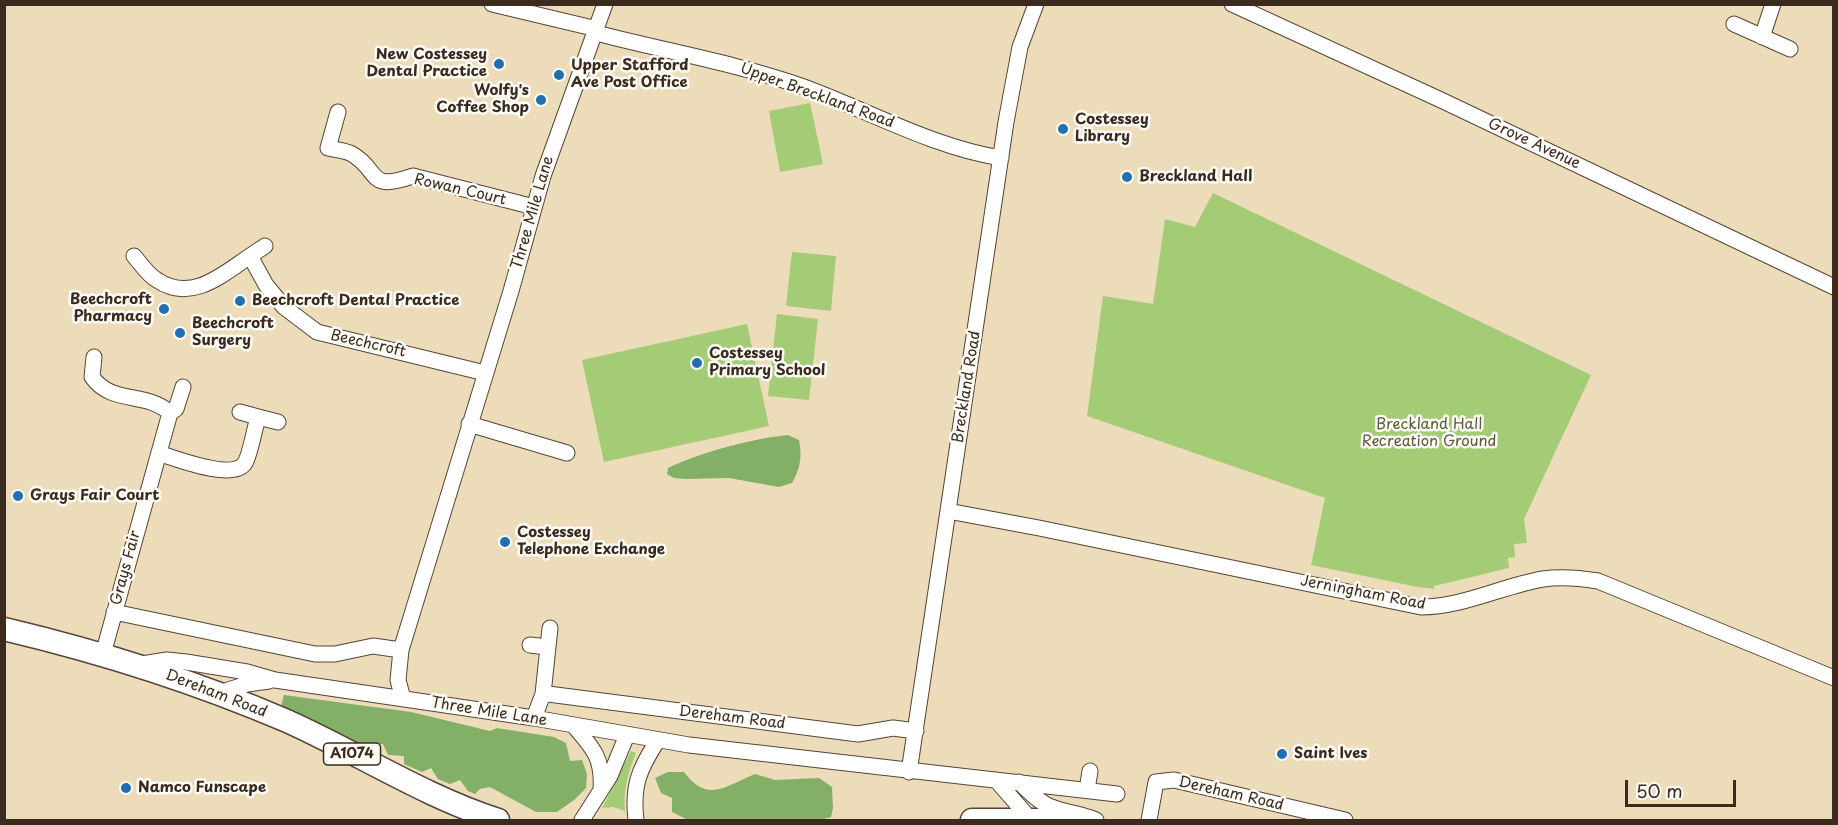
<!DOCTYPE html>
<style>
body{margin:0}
#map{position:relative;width:1838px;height:825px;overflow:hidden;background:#eddcb9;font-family:"Playpen Sans",sans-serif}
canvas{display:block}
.frame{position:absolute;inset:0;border:6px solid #3b2a1e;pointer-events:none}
.scale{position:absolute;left:1625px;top:780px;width:111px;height:27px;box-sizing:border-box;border:3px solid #3b2a1e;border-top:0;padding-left:8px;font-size:18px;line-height:21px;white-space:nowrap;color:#3b2a1e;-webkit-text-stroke:4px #fdfcf7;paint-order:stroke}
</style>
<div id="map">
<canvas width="1838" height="825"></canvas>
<div class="frame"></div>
<div class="scale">50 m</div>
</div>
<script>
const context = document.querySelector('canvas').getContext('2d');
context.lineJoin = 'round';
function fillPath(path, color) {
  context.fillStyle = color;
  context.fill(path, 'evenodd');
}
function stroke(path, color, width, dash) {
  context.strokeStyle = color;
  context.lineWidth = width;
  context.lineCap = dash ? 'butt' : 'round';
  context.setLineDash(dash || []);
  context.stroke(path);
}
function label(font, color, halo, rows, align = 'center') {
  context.font = font + ' "Playpen Sans",sans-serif';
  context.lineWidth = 5;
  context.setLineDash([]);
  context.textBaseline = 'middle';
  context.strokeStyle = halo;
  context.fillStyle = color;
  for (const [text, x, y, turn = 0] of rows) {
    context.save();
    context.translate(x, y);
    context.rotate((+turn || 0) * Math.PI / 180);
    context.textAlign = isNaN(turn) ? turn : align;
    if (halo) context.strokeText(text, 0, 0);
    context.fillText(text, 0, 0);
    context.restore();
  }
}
fillPath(new Path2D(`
 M810,103l13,61 -43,8 -11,-61z
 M1213,193l378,182 -67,144 3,24 -13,1 1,13 -7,1 1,10 -75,18v3l-16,-2 -107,-22 14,-67 -238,-82 16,-120 50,8 12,-85 30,8z
 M792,252l44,4 -5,55 -45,-5z
 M777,314l41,5 -9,81 -41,-4z
 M747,324l22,102 -165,36 -22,-102z
 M631,751l5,2c-8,20 -13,37 -11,58l-12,-4 -11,1z`), '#a4cb76');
fillPath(new Path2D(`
 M788,435l11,5c3,16 2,27 -7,43l-13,4 -50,-9 -43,1 -12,-1 -7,-4 1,-6c30,-15 87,-30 120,-33z
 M284,695l127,17 79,19 7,-3 57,9 12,6 4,18 12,-1 5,14 -1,14 -12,12 -17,12h-21l-46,-25 -10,2 -5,5 -7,-3 -8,-11 -10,4 -12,-5 -7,-11 -9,4 -18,-8v-8l-16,-1 -5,-11 -20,2 -73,-30 -9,-10z
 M668,772h16c24,32 41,14 71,2l20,6 44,-2 13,9 1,21 -2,9 -11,3h-132l-16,-8v-14l-11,-5 -6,-15z`), '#83af67');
const minor = new Path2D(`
 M492,4l105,25
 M1232,4l209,96 393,187
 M1734,24l56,25
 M596,33c69,18 140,30 208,54 65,24 129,60 197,71
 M1762,37l11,-33
 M338,112l-10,36c8,2 17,2 24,6 29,17 14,38 61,22l121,31
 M134,256c7,8 14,19 23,24 34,23 65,-5 93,-24l16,29 18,22 33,25 168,41
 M250,256l15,-10
 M94,357l-2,20c20,28 54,14 78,36l6,-4 7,-22
 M240,412l18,5
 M469,424l98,29
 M161,454c17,5 72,27 84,9 5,-8 10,-36 13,-46l20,5
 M948,511l91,17 382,79c42,0 81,-21 122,-28 19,-3 37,-1 55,2l236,97
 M114,612l201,42h20l38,-8 28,4
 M530,645l17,2
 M103,654l67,-241
 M142,664l25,-4 19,2 61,10 28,8 259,38 155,27 428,49
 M216,694l31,-10 22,-3
 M548,694l310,40 35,-6 23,3
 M403,699l-5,-19 3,-30 110,-359 32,-115 62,-172
 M534,718l9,-24 7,-66
 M574,726c19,22 29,32 27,63
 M909,772l97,-650 14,-75 16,-43
 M996,780l35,40
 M1019,782c9,9 19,19 30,24 16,7 31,7 47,14
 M1087,790l3,-19
 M582,820l28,-44 17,-41
 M636,820c-4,-34 3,-51 22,-80
 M1149,820l7,-38 18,-2 171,40`);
const highway = new Path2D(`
 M4,629c97,23 192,53 283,92 71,32 137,75 211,99
 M972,820h90`);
stroke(minor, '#564535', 17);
stroke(highway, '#564535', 25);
stroke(minor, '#fff', 15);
stroke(highway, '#fff', 22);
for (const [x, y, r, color] of [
 [499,64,6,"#1f6fb2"],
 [559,75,6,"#1f6fb2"],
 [541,100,6,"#1f6fb2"],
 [1063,129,6,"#1f6fb2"],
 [1127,177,6,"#1f6fb2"],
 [240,301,6,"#1f6fb2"],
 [164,309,6,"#1f6fb2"],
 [180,333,6,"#1f6fb2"],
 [697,363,6,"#1f6fb2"],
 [18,496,6,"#1f6fb2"],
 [505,542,6,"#1f6fb2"],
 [1282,754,6,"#1f6fb2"],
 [126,788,6,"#1f6fb2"]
]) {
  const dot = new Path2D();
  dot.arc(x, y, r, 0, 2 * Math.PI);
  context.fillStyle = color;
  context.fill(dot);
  stroke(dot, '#fdfcf7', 2);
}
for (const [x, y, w] of [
 [352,754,57]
]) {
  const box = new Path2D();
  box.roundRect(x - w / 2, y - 11, w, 22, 4.5);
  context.fillStyle = '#fdfcf7';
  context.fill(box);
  stroke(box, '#3b2a1e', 1.5);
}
label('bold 14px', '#3b2a1e', null, [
 ["A1074",352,754]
]);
label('bold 15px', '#3b2a1e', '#fdfcf7', [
 ["New Costessey",487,55,"right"],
 ["Dental Practice",487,72,"right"],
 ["Upper Stafford",571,66],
 ["Ave Post Office",571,83],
 ["Wolfy's",529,91,"right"],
 ["Coffee Shop",529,108,"right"],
 ["Costessey",1075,120],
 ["Library",1075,137],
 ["Breckland Hall",1139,177],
 ["Beechcroft",152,300,"right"],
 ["Pharmacy",152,317,"right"],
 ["Beechcroft Dental Practice",252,301],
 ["Beechcroft",192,324],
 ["Surgery",192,341],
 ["Costessey",709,354],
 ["Primary School",709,371],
 ["Grays Fair Court",30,496],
 ["Costessey",517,533],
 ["Telephone Exchange",517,550],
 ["Saint Ives",1294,754],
 ["Namco Funscape",138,788]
], 'left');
label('15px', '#3b2a1e', '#fdfcf7', [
 ["Upper Breckland Road",817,96,20],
 ["Grove Avenue",1534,144,25],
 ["Rowan Court",460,190,13],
 ["Three Mile Lane",533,213,-74],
 ["Beechcroft",368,344,13],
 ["Breckland Road",967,387,-81],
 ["Grays Fair",126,568,-75],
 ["Jerningham Road",1363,593,11],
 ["Dereham Road",216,694,21],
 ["Three Mile Lane",489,712,9],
 ["Dereham Road",732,718,7],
 ["Dereham Road",1231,794,13]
]);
label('15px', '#5a5a38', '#fdfcf7', [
 ["Breckland Hall",1429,425],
 ["Recreation Ground",1429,442]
]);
</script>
